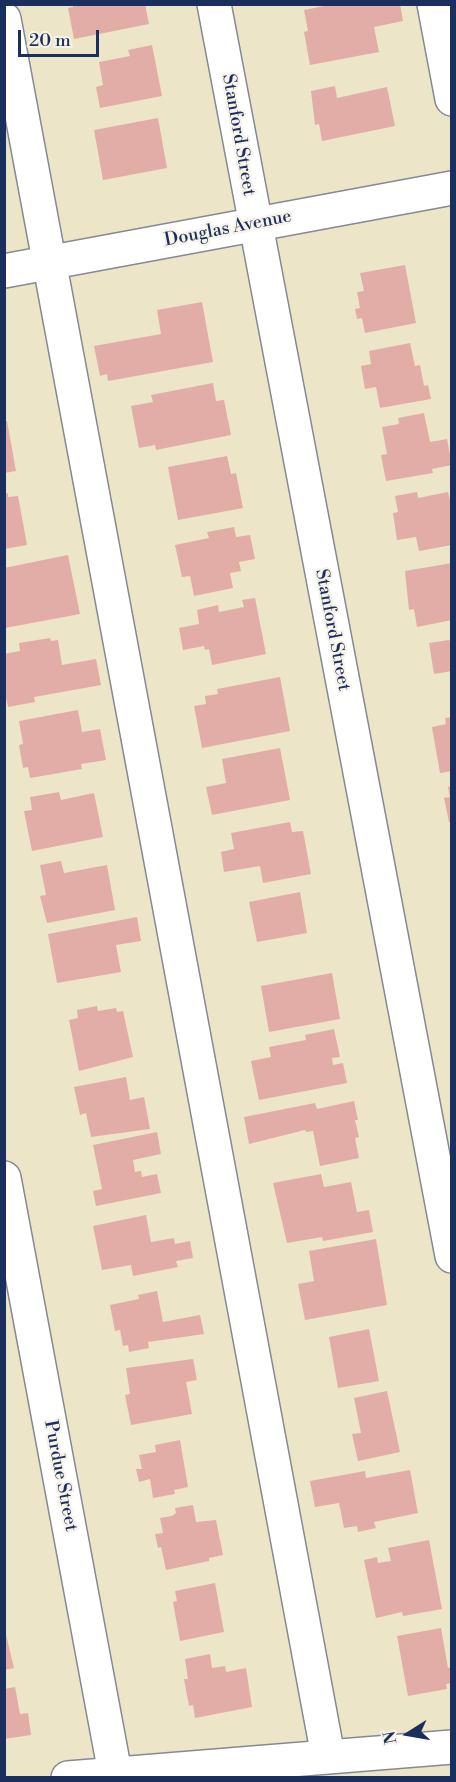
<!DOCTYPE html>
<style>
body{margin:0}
#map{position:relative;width:456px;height:1782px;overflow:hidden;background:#ede5c8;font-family:"Libre Bodoni",serif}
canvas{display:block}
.frame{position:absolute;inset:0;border:6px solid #1b2f5e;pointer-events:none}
.north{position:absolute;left:378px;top:1704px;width:60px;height:60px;-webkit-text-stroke:4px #f7f3e8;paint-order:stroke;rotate:259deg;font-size:16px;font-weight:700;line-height:24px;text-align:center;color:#1b2f5e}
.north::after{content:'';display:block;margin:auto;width:21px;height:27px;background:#1b2f5e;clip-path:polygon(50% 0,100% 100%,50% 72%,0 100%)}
.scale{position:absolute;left:18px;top:30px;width:81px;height:27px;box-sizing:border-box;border:3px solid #1b2f5e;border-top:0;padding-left:8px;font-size:18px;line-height:21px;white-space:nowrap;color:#1b2f5e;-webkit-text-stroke:4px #f7f3e8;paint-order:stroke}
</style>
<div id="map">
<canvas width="456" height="1782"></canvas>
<div class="frame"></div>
<div class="north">N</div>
<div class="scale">20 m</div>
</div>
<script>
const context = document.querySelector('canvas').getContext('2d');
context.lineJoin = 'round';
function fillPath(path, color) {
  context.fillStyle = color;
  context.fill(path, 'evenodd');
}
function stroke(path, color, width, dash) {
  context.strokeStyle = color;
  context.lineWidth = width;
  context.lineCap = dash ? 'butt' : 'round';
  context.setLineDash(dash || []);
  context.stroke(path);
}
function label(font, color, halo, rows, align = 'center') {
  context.font = font + ' "Libre Bodoni",serif';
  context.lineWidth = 4.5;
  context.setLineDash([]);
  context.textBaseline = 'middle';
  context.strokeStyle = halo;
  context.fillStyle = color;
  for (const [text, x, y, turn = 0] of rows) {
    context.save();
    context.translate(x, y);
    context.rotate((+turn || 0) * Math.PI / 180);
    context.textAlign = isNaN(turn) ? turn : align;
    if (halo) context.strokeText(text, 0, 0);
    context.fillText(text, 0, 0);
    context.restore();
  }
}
fillPath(new Path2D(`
 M73,4h72l4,20 -75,15 -6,-31 5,-1z
 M334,4h66l3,17 -29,6 5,25 -69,13 -6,-33 4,-1 -4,-21z
 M152,45l10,51 -62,12 -4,-21 7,-2 -4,-23 31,-6 -2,-6z
 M335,86l2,12 50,-11 8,39 -73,15 -3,-17 -4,1 -4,-34z
 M158,118l9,50 -64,12 -9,-50z
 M405,265l11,58 -51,10 -3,-15 -5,1 -2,-10 5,-1 -3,-16 7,-1 -4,-18z
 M202,302l11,60 -105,19 -1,-7 -7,2 -6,-30 67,-12 -4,-24z
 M410,343l5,23 5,-1 4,21 4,-1 3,14 -51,9 -4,-21 -11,2 -4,-23 10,-2 -2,-13z
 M213,383l3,18 8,-1 7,35 -75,15 -1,-5 -16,3 -8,-42 22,-4 -2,-7z
 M424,413l6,29 17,-3 5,26 -20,4 1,4 -47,8 -5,-26 6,-1 -5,-27 17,-3 -1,-6z
 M4,421h3l9,50 -12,2z
 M227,456l4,18 5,-1 7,35 -65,12 -10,-53z
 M417,492l1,6 30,-6 4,16v37l-33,6 -3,-14 -19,3 -4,-27 5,-1 -3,-16z
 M8,493v4l10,-1 9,49 -23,4v-55z
 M234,527l2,10 14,-2 5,24 -16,3 2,9 -11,2 3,15 -39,8 -4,-20 -8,1 -7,-32 34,-7 -2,-6z
 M68,555l12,59 -75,14 -1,-60z
 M452,563v57l-35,7 -3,-18 -5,1 -4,-39z
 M255,598l11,56 -54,11 -3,-16 -4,1 -1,-4 -21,4 -4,-22 20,-4 -2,-14 21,-5 1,7 25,-5 -2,-7z
 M50,638l1,3 7,-1 4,25 34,-6 5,26 -67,12 1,5 -27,5 -4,-18v-35l16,-3 -1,-8z
 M449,640l3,2v29l-18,3 -5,-31z
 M280,677l10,54 -88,17 -8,-42 12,-2 -1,-8 13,-2 -1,-5z
 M78,710l4,22 18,-3 6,31 -25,4 1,5 -52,9 -2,-11 -5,1 -4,-23 4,-1 -4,-23z
 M452,717v54l-12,2 -8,-46 14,-3 -1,-6z
 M280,748l10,52 -78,15 -6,-28 20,-4 -4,-24z
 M452,786v36h-3l-5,-24 6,-1 -2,-10z
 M59,792l2,8 33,-7 9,44 -71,14 -8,-40 8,-1 -2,-13z
 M290,822l2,10 11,-1 8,43 -48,9 -3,-17 -36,6 -3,-20 13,-3 -3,-16z
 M61,861l3,12 43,-8 8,45 -68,13 -7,-27 6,-1 -6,-30z
 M300,892l7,41 -50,9 -8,-40z
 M137,917l4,24 -25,4 5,27 -64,11 -9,-49z
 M332,973l8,46 -71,13 -8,-46z
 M97,1006l1,5 18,-3 1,4 6,-1 10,46 -54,14 -10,-51 9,-2 -1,-8z
 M334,1029l6,28 -8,1 1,7 10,-2 4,20 -88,17 -8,-39 20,-4 -2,-10 37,-7 -1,-5z
 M126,1077l4,23 14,-3 6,32 -59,8 -5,-24 -6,2 -6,-28z
 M354,1101l4,19h-3l4,17 -4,1 4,20 -39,8 -7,-35 -7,1 -1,-2 -56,14 -5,-27 71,-14 2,6z
 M157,1132l4,22 -28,6 2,12 6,-1 1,6 15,-3 4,19 -65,13 -3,-15 9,-2 -9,-44z
 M321,1174l3,13 27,-5 6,30 12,-2 4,22 -50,9 -1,-4 -35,6 -14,-60z
 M146,1215l5,27 23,-4 1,6 15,-3 3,17 -17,3 2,6 -45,9 -2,-11 -29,5 -9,-44z
 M376,1239l11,66 -82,15 -7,-36 16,-3 -5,-30z
 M157,1291l6,31 37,-7 4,19 -56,8 1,6 -20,4 -1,-7 -5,1 -3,-16 -5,1 -5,-26 29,-6 -1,-4z
 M369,1329l10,52 -41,7 -9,-51z
 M193,1359l4,21 -11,2 6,32 -61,11 -6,-30 5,-1 -4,-26z
 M387,1391l13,61 -42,9 -6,-27 9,-1 -7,-35z
 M180,1440l8,47 -14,3 1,4 -22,4 -3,-19 -11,3 -3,-13h6l-3,-14 17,-3 -1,-7z
 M410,1470l8,43 -44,9 2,6 -18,4 -1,-6 -13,2 -5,-25 -24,4 -5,-26 55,-10 1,7z
 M193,1505l3,17 20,-2 7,35 -14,3v3l-43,9 -5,-23 -3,1 -3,-14 8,-1 -3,-15 12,-2 4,-3 -1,-5z
 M429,1540l13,69 -39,7 -1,-4 -26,6 -12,-58 13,-3 1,6 13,-2 -3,-13z
 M215,1583l9,49 -44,9 -7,-39 4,-1 -2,-10z
 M4,1626l10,42 -10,2z
 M441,1628l7,40 4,-1v16l-6,1 1,5 -39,7 -11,-60z
 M210,1654l2,14 13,-2 1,6 20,-4 6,39 -57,11 -2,-13 -4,1 -5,-27h4l-3,-20z
 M15,1687l5,27 8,-1 3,22 -27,4v-50z`), '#e3ada7');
const minor = new Path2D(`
 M214,4l238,1252
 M434,4l18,95
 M4,19l324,1737
 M4,271l448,-83
 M4,1178l111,595
 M68,1778l384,-31`);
stroke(minor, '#848a93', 36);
stroke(minor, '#fff', 33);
label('18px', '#1b2f5e', '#f7f3e8', [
 ["Stanford Street",238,135,80],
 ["Douglas Avenue",228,229,-11],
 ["Stanford Street",332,630,79],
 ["Purdue Street",60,1476,79]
]);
</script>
